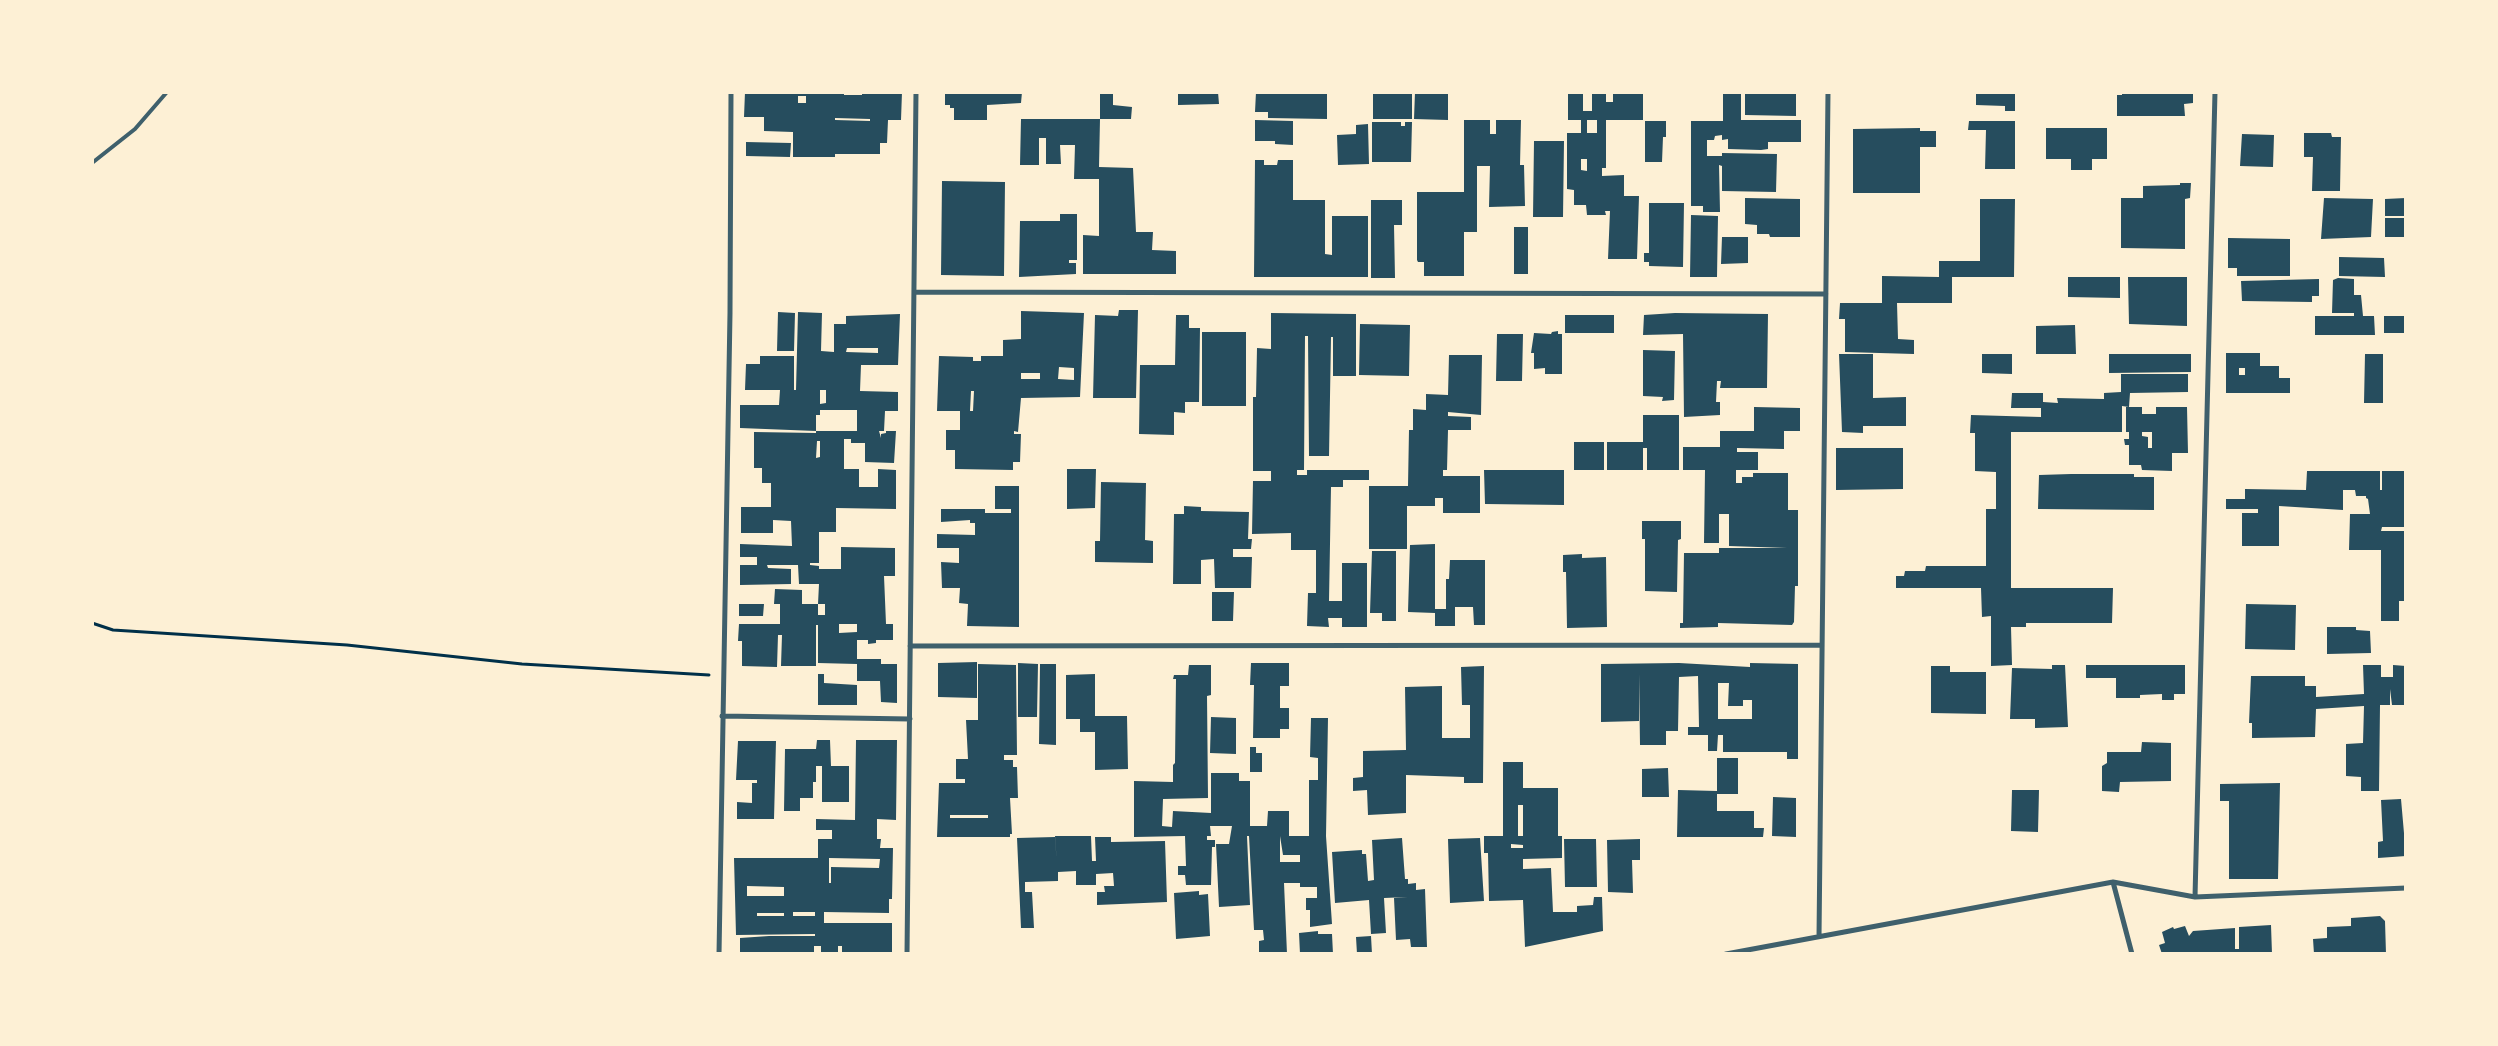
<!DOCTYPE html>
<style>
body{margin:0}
#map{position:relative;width:2498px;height:1046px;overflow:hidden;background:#fdf0d5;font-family:"Asap Condensed",sans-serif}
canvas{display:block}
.frame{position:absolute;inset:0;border:94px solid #fdf0d5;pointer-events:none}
</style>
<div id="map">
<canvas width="2498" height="1046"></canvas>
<div class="frame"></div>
</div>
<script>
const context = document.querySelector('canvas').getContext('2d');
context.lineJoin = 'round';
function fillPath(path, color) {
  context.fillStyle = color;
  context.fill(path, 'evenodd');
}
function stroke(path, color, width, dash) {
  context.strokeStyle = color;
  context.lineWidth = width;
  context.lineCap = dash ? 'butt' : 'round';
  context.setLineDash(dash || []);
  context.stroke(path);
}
fillPath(new Path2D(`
 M745,92h99v3h18v-3h40l-1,28h-13l-1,23h-7v11h-45v3h-42v-25l-29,-1v-14h-20zM798,96h8v7h-8zM835,118l35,1v2l-35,-1z
 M945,92h77l-1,11 -34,2v15h-33v-12h-4v-3h-5z
 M1100,92h13v13l19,2 -1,12h-31z
 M1178,92h40l1,12 -41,1z
 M1256,92h71v27l-59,-1v-6h-13z
 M1412,92v27h-39v-26z
 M1415,92h33v28l-34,-1z
 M1568,92h15v19h9v-19h14v10h7v-10h30v28h-37v48h-4v8l22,-1v21h15l-2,63h-29l2,-48h-5l1,4h-19l-1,-10h-12v-15l-7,-1v-56h14v-13h-13zM1587,120h10v13h-10zM1581,159h6v12l-6,-1z
 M1723,92h18v28h60v22h-33v7l-7,1 -33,-1v-10l-6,1v-5l-7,1 -1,4h-7v16h15v-3l55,1 -1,38 -54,-1v-25l-3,-1 1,47h-17v-6h-12v-85h32z
 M1745,92h51v24l-51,-1z
 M1976,92h39v19h-10v-5l-29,-1z
 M2122,92h71v11l-9,1 1,12h-68v-21h5z
 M1021,119h79l-1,48 34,1 3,64h17l-1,18 24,1v23h-93v-39l16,1v-57h-25l1,-34h-15l1,19h-15v-26h-7v27h-19z
 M1255,120l38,1v24l-18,-1v-3h-20z
 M1464,120h26v14h6v-14h25l-1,45h4l1,41 -36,1 1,-41h-13v66h-13v44h-40v-14h-6l-1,-2v-68h47z
 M1645,121h21v16h-3l-1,25h-17z
 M1969,121h46v48h-30l1,-39h-18z
 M1372,122h29v4h4v-4h7l-1,40h-39z
 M1368,124l1,40 -31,1 -1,-30 19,-1v-9z
 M1920,128v3h16v16h-16v46h-67v-64z
 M2046,128h61v31h-15v11h-21v-11h-25z
 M2304,133h27l1,4h9l-1,54h-28l1,-34h-9z
 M2242,134l32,1 -1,32 -33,-1z
 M1534,141h30l-1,76h-30z
 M746,142l45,1 -1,14 -44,-1z
 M1255,160h9v5h13l1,-5h15v40h32v54l7,1v-39h36v61h-114z
 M942,181l63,1 -1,94 -63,-1z
 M2180,183h11l-1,15 -5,1v50l-64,-1v-50h22v-12l37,-1z
 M1745,198l55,1v38h-30l-1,-3h-12v-9l-12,-1z
 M2324,198l49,1 -2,38 -50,2z
 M2406,198v18h-21v-17z
 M1980,199h35l-1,78h-62v26h-55l1,36 16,1v14l-69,-2v-33h-6l1,-16h42v-27l57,1v-16h41z
 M1371,200h31v25h-8l1,53h-24z
 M1649,203h35l-1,64 -34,-1v-4h-5v-9h5z
 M1060,214h17v46h-8v3h7v11l-57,3 1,-56h40z
 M1691,215l27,1 -1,61h-27z
 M2385,218h21v19h-21z
 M1514,227h14v47h-14z
 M1722,237h26v26l-27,1z
 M2228,238l62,1v37h-53v-8h-9z
 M2339,257l45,1 1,19 -46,-1z
 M2068,277h52v21l-52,-1z
 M2128,277h59v49l-58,-2z
 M2338,278l16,1v16h7l2,21h11l1,19h-60v-19h39v-3h-22l1,-33z
 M2319,279v17h-7v6l-70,-1 -1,-20z
 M1119,310h19l-2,88h-43l2,-83 23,1z
 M1021,311l63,2 -4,84 -59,1 -3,34 -4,-1v3h7l-1,28h-7v8l-58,-1v-19h-9v-20h14v-19h-23l2,-55 34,1v4h8v-5h22v-16l18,-1zM1059,367l15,1v12l-16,-1zM1021,373h19v6h-19zM971,391h3l-1,20h-3z
 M778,312l17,1 -1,38h-17z
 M798,312l24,1 -1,38 13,1v-28h12v-8l54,-2 -2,51h-37l-1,26 38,1v19h-13l-1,20h-5l2,7v-4l5,-1v-2h10l-2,32 -29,-1v-19h-14v-4h-7v30h15v18h19v-18l18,1v39l-60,-1v24h-17v31h-9v2l9,1v3h22v-22l54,1v28h-11l2,48h7v16h-17v3l-8,1v-4h-11v19h24v5h16v39l-16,-1 -1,-21h-23v-17l-39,-1v-38h-2v41h-35l1,-31h-4l-1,32 -35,-1v-25h-4l1,-17h41v-20h-6l1,-15 27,1v14h16v11h7v-11h-7l1,-20h-20l-1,-19h-31l1,3 23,1v15l-51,1v-20h17v-8h-17v-13l52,2 -1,-25 -18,-1v13h-32v-26h30v-24h-9v-15h-8v-36l62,1v-2h41v-21h-37v5h-4v16l-76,-3v-23h39l1,-15h-35l1,-26h14v-8h34v34h2zM847,348h31v5l-32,-1zM820,390h6v13l-6,1zM817,441h3v16l-4,1zM839,624h18v8l-18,1z
 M1271,313l85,1v62h-23v-39h-2l-2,119h-20l-1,-120h-3l-1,134h-7v5h10v-5h62v10h-26v7h-12l-2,114h13v-38h25v64h-25v-9h-14l1,9 -22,-1 1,-33h8v-43h-25v-17l-39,1 1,-53h18v-10h-18v-74h3l1,-49 14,1z
 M1675,313l93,1 -1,74h-47l1,-7h-4l-1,21h4v13l-36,2 -1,-83 -40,1 1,-20z
 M1176,315h13v13h11l-1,74h-14v11l-11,-1v23l-35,-1 1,-69h35z
 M1565,315h49v18h-49z
 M2384,316h22v17h-22z
 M1360,324l50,1 -1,51 -50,-1z
 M2075,325l1,29h-40v-28z
 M1558,331v3h4v40h-17v-6l-11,1v-16h-3l3,-20 17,1 1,-2z
 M1202,332h44v74h-44z
 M1497,334h26l-1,47h-26z
 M1643,350l32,1 -1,49 -12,1 1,-4 -20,-1z
 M2226,353h34v13h19v12h11v15h-64zM2239,368h6v7h-6z
 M1839,354h34v44l33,-1v29h-43v7l-21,-1z
 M1982,354h30v20l-30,-1z
 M2109,354h82v18l-82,1z
 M2365,354h18v49h-19z
 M1449,355h33l-1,60 -33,-3v4l23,1v13h-23l-1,40h-4v6h37v37h-37v-15h-8v8h-28v43h-38v-63h39l1,-56h4v-21l13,1v-16l22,1z
 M2121,374h67v18l-58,1 -1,14 -7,-1v26h-111v156h102l-1,35h-86v4h-15l1,38 -21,1v-50l-9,1 -1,-29h-85v-12h8l1,-5h20l1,-5h60v-57h10v-37l-21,-1v-38h-5l1,-18 70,2v-9h-30l1,-15h31v9l15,1 -1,-5 47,1v-6l17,-1z
 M1754,407l46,1v23h-16v18l-47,-1v4h21v18h-22v13h6v-6h11v-4h35v37h10v76h-3l-1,36 -2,3 -74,-2v4l-38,1v-5h3l1,-70h35v-5h68l-58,-2v-32h-10v29h-15l1,-73h-22v-23h37v-16h34z
 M2126,407h16v7h14v-7h31l1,46h-16v18l-30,-1 -1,-5h-12v-20h-4l-1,-6h5v-7h-3zM2142,432h10v16h-4v-11l-6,-1z
 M1643,415h36v55h-32v-22h-4v22h-36v-28h36z
 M1574,442h30v28h-30z
 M1836,448h67v41l-67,1z
 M1067,469h29l-1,39 -28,1z
 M1484,470h80v35l-79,-1z
 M2307,471h73v19h2v-19h24v56h-24l-1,4h25v70h-7v20h-18v-71h-32l1,-36h20l-2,-15 -2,-1v-2h-10l-1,-6h-12v20l-64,-4v40h-37v-33h16v-4h-32v-10h19v-10l61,1z
 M2071,474h63v3h20v33l-116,-1 1,-34z
 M1101,482l45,1 -1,57 8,1v22l-58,-1v-21h5z
 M995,486h24v141l-52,-1 1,-22 -9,-1 1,-15h-18l-1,-26 18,1v-15h-22v-14l38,1v-12h-5v-3l-29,2v-13h44v4h26v-4h-16z
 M1184,506l17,1v4l48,1 -1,27h4l-1,10h-18v8h19l-1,31h-36l-1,-29 -13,1v24h-28l1,-70h10z
 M1642,521h39v18l-3,1 -1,52 -32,-1v-52h-3z
 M1435,544v65h11v-30h3l1,-19h35v65h-11l-1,-18h-18v19h-20v-13l-27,-1 2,-67z
 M1372,551h24v70h-14v-8h-12z
 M1582,554v4l24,-1 1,70 -40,1 -1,-56h-3v-17z
 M1212,592h22l-1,29h-21z
 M739,604h25l-1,12h-24z
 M2246,604l50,1 -1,45 -50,-1z
 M2327,627h29v3l14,1 1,22 -44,1z
 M977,662v36l-39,-1v-34z
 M1018,663l20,1 -1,53h-19z
 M1251,663h38v23h-9v22h9v21h-9v9h-27l1,-53h-4z
 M1679,663l71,4v-4l48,1v95h-11v-7h-64v-17h-5l-1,16h-9v-16h-20v-8h11l-1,-51 -19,1 -1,54h-12v14h-26l-1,-71v47l-38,1v-58zM1718,683h11l-1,23h15v-6h9v19h-34z
 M978,664l38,1 1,90h-13v5h9v7h4l1,31h-8l2,36h-2v3h-73l2,-54h26v-4h-9v-20h12l-2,-39h12zM950,815h38v3h-38z
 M1040,664h16v81l-17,-1z
 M1189,665h22v30l-4,1 1,102 -45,1 -1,27 10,1 1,-16 38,2v-40h28v8h11v45h17l1,-15h21v25h20v-56h9v-22l-8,-1 1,-39h17l-2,118 6,88 -22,3v-17h-4v-12h11v-11h-17v-4h-16l3,71h-28v-13l5,-1 -1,-10h-9l-5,-94h-2l3,69 -31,2 -3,-63h13l3,-18h-22l1,10h-4v4h8v7h-3l-1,38h-25l-1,-10h-7v-9h8l-1,-30 -51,1v-56l39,1v-17l2,-2 1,-84h-3l1,-4h14zM1280,836l3,19h17v7h-20z
 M2052,665h13l3,62 -33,1v-9h-25l2,-51 40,1z
 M2086,665h99v29h-11v6h-12v-6l-22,1v3h-24v-20h-30z
 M2363,665h18v12h12v-12l13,1v39h-14l-2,-16v16h-10l-1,86h-18v-14l-15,-1v-32l17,-1 1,-37 -48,3 -1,28 -63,1v-15h-3l2,-47h54v10h11v11l48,-3z
 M1484,666l-1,117h-19v-6l-58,-2v38l-38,2 -1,-25 -14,1v-13l10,-1v-26l43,-1 -1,-63 37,-1v52h28v-33h-8l-1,-38z
 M1931,666h19v6h36v42l-55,-1z
 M818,674h6v9l33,2v20h-39z
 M1095,674v42h32l1,53 -33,1v-38h-15v-13h-14v-44z
 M1211,717l25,1v36l-26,-1z
 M817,740h13l1,26h18v36h-27v-36h-6v16h-3v16h-13v13h-16l1,-62h31z
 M856,740h41l-1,80 -19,-1v20h4l-1,9h13l-1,51h-3v14l-65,-1v11h68v31h-50v-8h-4v8h-17v-8h-7v8h-74v-16l29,-2h46v-2l-79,1 -2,-77h84v-19h14v-9h-16v-11l39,1zM829,858l51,1 -1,9 -48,-1v16h-2zM747,886l37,1v9h-37zM793,912h22v4h-22zM757,913h27v3h-27z
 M738,741h38l-2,78h-37v-17l15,1v-20h5v-3h-21z
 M2142,742l29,1v38l-51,1 -1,10 -17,-1v-25l5,-3v-11h34z
 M1250,747h6v6h6v19h-12z
 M1717,758h21v36h-21v17h37v17h10l-1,9h-86l1,-47 39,1z
 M1503,762h20v26h35v48h4v22l-39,1v10l28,-1 2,44h24v-6l16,-1 1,-8h8l1,34 -78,16 -2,-47 -34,1 -1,-48h-4v-17h19zM1518,805h5v31h-5zM1511,844l12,1v3h-12z
 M1668,768l1,29h-27v-28z
 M2280,783l-2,96h-49v-78h-9v-17z
 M2012,790h27l-1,42 -27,-1z
 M1773,797l23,1v39l-24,-1z
 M2401,799l5,57 -28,2v-16l5,-1 -2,-41z
 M1055,836h36l1,25h4l-1,-24h16v5l54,-1 2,61 -70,3v-13h8l-1,-6h10l-1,-13 -17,1v11h-20v-14l-18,1v9l-33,1v10h7l2,36h-13l-4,-90 38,-1 2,28z
 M1402,838l3,41h3v5l8,-1v7l9,-1 2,58h-16l-1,-8 -14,1 -2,-42 14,-1 -24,1 2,35 -15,1 -2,-34 -34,3 -3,-51 30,-2v4h4l2,27 6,-1 -2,-40z
 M1480,838l4,63 -34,2 -2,-64z
 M1564,839h32l1,48h-32z
 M1640,839v21h-8l1,33 -25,-1 -1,-52z
 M1199,891v4l9,-1 2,42 -34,3 -2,-46z
 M2380,916l5,5 1,33h-72l-1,-15 14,-1v-11l24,-1v-8z
 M2271,925l1,29h-110l-3,-9 6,-2 -3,-11 11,-5 1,2 11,-3 4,10 4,-5 42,-3v21h4v-22z
 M1318,931v3h14l1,20h-33l-1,-21z
 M1371,936l1,18h-15l-1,-17z`), '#264d5e');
stroke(new Path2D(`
 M92,623l21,7 234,15 175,19 187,11`), '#003049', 3);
stroke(new Path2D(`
 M92,163l43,-34 32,-37`), '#3f606c', 4);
stroke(new Path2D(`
 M914,292l912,2
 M910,646l912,-1
 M722,716l188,3
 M2113,882l19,72
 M2195,897l20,-805
 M1819,936l9,-844
 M719,954l11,-641 1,-221
 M907,954l9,-862
 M1726,954l387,-72 82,15 211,-9`), '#3f606c', 5);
</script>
